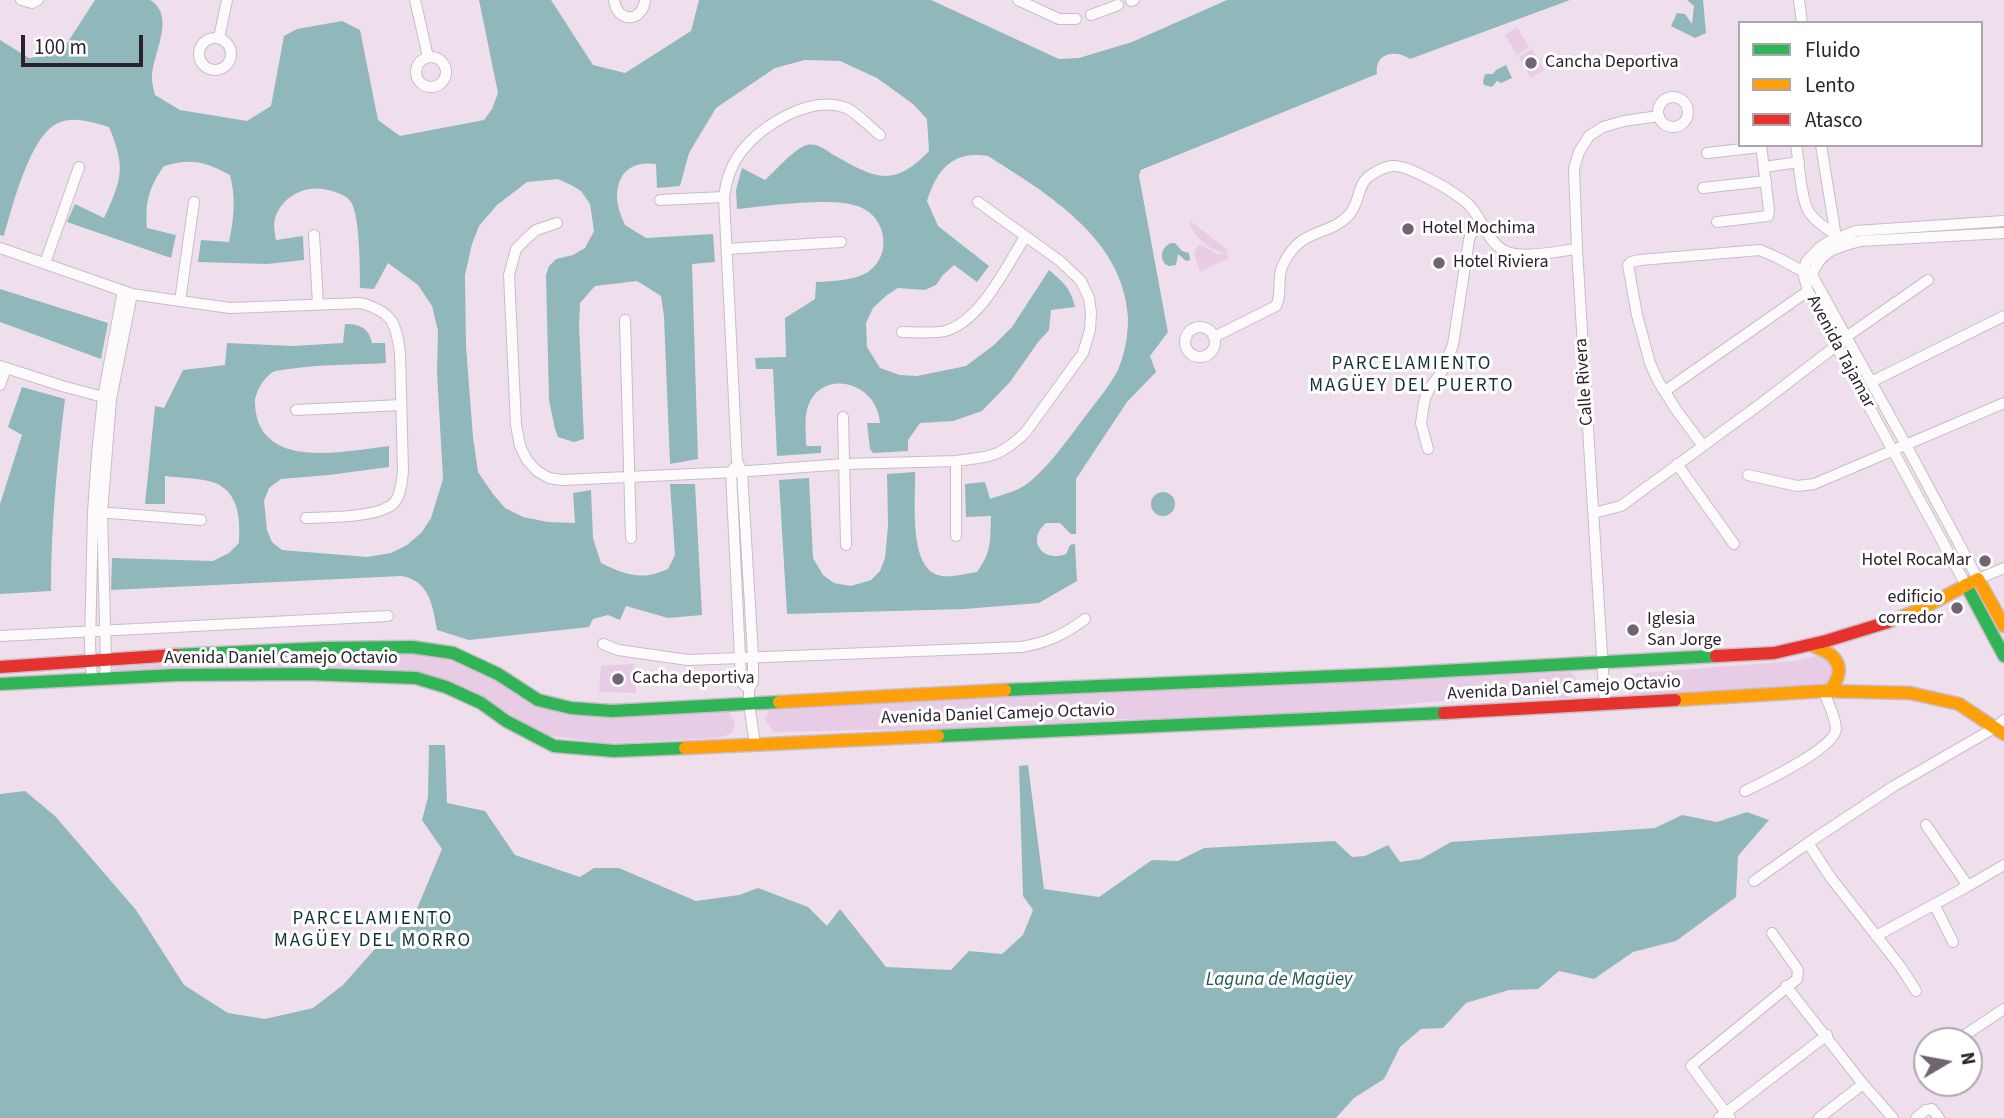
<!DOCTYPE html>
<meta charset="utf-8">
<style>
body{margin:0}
#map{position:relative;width:2004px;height:1118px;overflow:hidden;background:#efdfed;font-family:"Source Sans 3",sans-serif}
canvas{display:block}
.legend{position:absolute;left:1738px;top:21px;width:245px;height:126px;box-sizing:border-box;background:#fff;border:2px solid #aba7aa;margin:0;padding:9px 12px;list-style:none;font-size:21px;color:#2c222b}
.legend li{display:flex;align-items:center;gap:14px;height:35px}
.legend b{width:35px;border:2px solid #aba7aa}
.north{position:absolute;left:1913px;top:1027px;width:70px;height:70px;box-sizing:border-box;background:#fff;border:2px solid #aba7aa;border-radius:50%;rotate:80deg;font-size:19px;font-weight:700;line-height:28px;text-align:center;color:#2c222b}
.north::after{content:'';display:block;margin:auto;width:24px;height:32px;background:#70646f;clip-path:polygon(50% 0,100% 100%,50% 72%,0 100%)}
.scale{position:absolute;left:21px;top:35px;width:122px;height:32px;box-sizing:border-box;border:4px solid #2c222b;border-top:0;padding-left:9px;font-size:21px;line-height:24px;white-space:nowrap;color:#2c222b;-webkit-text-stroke:5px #fff;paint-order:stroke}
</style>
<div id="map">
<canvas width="2004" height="1118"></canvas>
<ul class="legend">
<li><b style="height:9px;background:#30b455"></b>Fluido</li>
<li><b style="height:9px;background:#ff9f0a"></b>Lento</li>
<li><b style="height:9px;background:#e5322d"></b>Atasco</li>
</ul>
<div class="north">N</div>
<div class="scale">100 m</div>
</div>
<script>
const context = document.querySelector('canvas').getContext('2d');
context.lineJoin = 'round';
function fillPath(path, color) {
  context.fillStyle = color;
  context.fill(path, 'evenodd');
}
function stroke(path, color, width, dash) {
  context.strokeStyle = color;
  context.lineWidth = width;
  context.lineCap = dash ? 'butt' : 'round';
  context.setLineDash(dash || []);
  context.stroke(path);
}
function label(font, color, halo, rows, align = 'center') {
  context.font = font + ' "Source Sans 3",sans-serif';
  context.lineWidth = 6;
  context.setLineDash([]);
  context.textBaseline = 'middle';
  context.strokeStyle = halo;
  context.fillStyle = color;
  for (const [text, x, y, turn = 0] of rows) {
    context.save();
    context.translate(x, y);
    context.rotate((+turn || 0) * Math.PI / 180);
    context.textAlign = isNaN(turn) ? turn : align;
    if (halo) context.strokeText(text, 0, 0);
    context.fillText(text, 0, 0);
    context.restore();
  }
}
fillPath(new Path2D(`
 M1517,27l12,20 -12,8 -12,-20z
 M1532,49l12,21 -13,8 -12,-21z
 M1189,220l39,30 -5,3c-15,-4 -31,-18 -34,-33z
 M1198,245h3l18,10 8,-3 1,6 -28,14 -6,-19z
 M404,652l41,5 50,23 47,27 47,10 138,-7 8,12 -3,11 -13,5 -114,5 -58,-8 -98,-55 -47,-10 -197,-4 -93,5 2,-4 80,-5 170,-5z
 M1820,655l10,2 7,12 -6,13 -6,4 -193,10c-6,-5 -8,-8 -8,-16l6,-6 164,-13z
 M634,664l2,29 -37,-1 2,-26z
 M1571,672l8,11 -9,15 -142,4 -64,8 -162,10 -80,-1 -72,7 -67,2 -209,4 -9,-12 4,-10 217,-15 449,-19z`), '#e8cbe5');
fillPath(new Path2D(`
 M95,0h55c27,16 2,54 2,78 0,6 2,12 3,17l25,15 67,11 24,-15 13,-70 13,-7 45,-8 18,9 18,90 22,16 84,-16 8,-11 6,-16 -19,-93h72l42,65 32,8 66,-42 8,-31h232l128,59 20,-1 53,-16 95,-42h343l-160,59c-14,-10 -36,-6 -33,15l-236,96 -2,5 29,157 -18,24 6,16 -29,30 -51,77v55h-5l-11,-11h-14c-20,17 -4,40 20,31l4,-9 5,-1 2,37 -38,22 -75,6 -177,5 -8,-134 30,-2 4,80 10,17 11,8 17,3 20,-6 9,-9 5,-13 3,-32 -1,-52 28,-2c1,26 -7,94 23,103 11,4 28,-2 39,-3 15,-21 13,-31 14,-56l-25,1 -1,-33 20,-2 5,17c10,-4 25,-7 34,-13 22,-15 44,-47 60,-68 12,-16 25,-31 34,-48 7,-17 10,-34 10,-52 -4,-79 -80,-124 -140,-162 -36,-6 -51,14 -61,45l11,25 51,40 -12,16 -23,-17 -11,10 -7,10 -11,5 -27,-2 -11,7 -14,13 -7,15 1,24 13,21 20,7 17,1 49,-10 28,-21 18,-18 37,-57c15,13 21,17 26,37l-24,3 -2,20 -10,11 -29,41 -28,29 -29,10 -33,2 -12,17v11l-35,2 -3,-4 -3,-26h13c-3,-42 -58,-55 -72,-17 -4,12 -2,26 -2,38l1,2h14v7l-44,3 -4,-87h-17l-1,-11 31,-1 -1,-39 30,-19 1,-17c17,-1 37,-1 52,-10 25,-17 18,-55 -8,-65 -26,-11 -93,-1 -123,2l-1,-19 6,-22 23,12c10,-9 30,-32 42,-35 10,-2 17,4 25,9 41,23 60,36 97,-3l-2,-32 -14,-15 -36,-26 -37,-17 -35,-1 -30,8 -59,40 -27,45 -9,33 -23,2 -1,-24c-23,-3 -38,7 -39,32 0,10 4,20 8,29l21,13 67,-4 2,28 -23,2 6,195 -28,5 -6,-147 -3,-21 -24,-15 -42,5 -15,17 -1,22 5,114 -10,3 -16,-5 -3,-8 -6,-29 -3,-125 3,-9 7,-7 17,-4 12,-7 9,-17 -4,-27 -9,-13 -10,-6 -13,-6 -31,3 -30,23 -18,21 -7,18 -7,31 1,71 7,91 5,35 15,22 12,14 18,9 25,5 27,1 -2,-30 18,-3 2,48 8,25c25,12 40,18 67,6l7,-14 -5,-71h25l7,131 -34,3 -42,-12 -6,14 -12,-5 -15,4 -4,8 -120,13 -32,-10c-4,-24 -8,-50 -36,-54l-290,14 1,-32 101,3 16,-8 10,-10c1,-20 1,-45 -18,-57 -11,-8 -42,-8 -56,-10v28h-20l10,-98 9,2 19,-38 42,-5 2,-22 65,3 51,-3 2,-19c15,0 24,4 27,19h13l1,20c-32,2 -65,1 -97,6 -4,1 -12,1 -16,3 -9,5 -19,22 -18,32 3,68 90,47 134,42v21l-60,8 -48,4 -12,9 -5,13 3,29 5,12 10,8 85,7 24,-4 16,-8 15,-13 9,-14 12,-39 -6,-106 1,-42 -6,-25 -14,-21 -30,-22 -14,26 -14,-1c0,-18 0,-72 -9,-86 -4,-6 -12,-9 -19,-11 -23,-8 -49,3 -57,27 -2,7 0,15 1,22l27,-4 1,24 -37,4 -69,-2 3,-22 28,2c5,-24 7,-44 1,-67 -26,-14 -38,-17 -66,-9 -15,21 -19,36 -17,62l29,7 -5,23 -104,-36 8,-18 29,14c18,-39 22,-50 5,-91 -17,-5 -37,-12 -53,-3 -27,15 -44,84 -52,112l-4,-1v-195l29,18 31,-4z
 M1682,0h21l3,33 -11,5 -24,-12 6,-13 8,1 7,10 2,-18 -7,-6z
 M1506,65l6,13 -11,5 -4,-2 -5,6 -8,-2 -1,-4 2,-7h8l3,-4z
 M1171,243h4l7,8 7,2 1,7 -4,1 -8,-7 -2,11 -7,1 -4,-2c-6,-8 -3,-17 6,-21z
 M0,289l108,34 -7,36 -101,-37z
 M22,387l43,12c-8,64 -14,127 -14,192l-51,3v-90l22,-69 -14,-8z
 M1151 504a12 12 0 1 1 24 0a12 12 0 1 1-24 0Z
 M429,745h16l2,58 38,8 30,44 65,22 14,-9h25l77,33 43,-6 19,-7 50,19 19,19 13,-17 46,58 65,3 18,-19 33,3 21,-19 10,-25 -10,-14 -4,-130 9,-1 16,124 55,8 53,-37 26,1 26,-13 131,-7 17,16 13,-1 23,-11 12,17 21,-3 30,-17 204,-14 27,-13 35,7 30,-10 22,8 -31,36 -2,41 -60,44 -43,11 -39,27 -35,-8 -21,18 -29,1 -43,13 -23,25 -22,1 -21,18 -16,32 -30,19 -18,20h-1336v-324l25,-3 30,25 81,94 48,75 44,28 37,6 48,-11 30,-23 31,-35 42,-39 26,-62 -20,-29 6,-23z`), '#90b8ba');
fillPath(new Path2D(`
 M1166,160l1,2 -23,10 -2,3 29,158 -3,-1 -29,-157 2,-5z`), '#efdfed');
const street = new Path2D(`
 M21,0l11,3 6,-3
 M415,0l13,57
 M614,0c3,23 28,23 31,0
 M1018,0l41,19h17
 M1799,0l3,23
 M1131,1l3,-1
 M1091,15l27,-10
 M219,38l8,-38
 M199 54a16 16 0 1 1 32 0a16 16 0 1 1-32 0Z
 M416 72a15 15 0 1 1 30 0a15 15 0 1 1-30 0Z
 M1658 112a15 15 0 1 1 30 0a15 15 0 1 1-30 0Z
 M1796,145c3,16 5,56 13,67 6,9 16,16 26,22
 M1821,145l16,98
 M1707,153l54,-6
 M1764,167l35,-5
 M1703,188l63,-7
 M660,200l64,-3
 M1717,222l51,-6 1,-6 -8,-65
 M557,223l-21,7 -10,9 -10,10 -7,26 7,150 4,21 7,14 10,11 12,7 13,2 174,-8 109,-8 111,-3 29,-4 13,-4 13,-8 14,-12 58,-80 7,-23 1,-17 -2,-15 -8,-17 -21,-20 -82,-59
 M2004,233l-144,8c-23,6 -40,10 -48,34l94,170 72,134 26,-11
 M314,235l4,69
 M0,248l132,46 48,7 50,7 131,-5c31,9 35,19 39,50l3,118c-1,10 -2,24 -9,32 -15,15 -67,14 -88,15
 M727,249l114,-7
 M45,263l34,-96
 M180,301l14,-99
 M625,320l6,218
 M1185 342a15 15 0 1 1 30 0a15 15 0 1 1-30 0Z
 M902,332c13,0 30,2 43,-1 36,-10 61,-64 80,-94
 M1214,337l62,-31c7,-14 0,-28 7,-41 18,-39 44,-27 66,-50 11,-12 8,-29 19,-38 7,-5 15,-10 24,-11 16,-2 63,26 76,38 14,13 18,36 35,46 18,10 54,1 74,-1
 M1846,337l82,-57
 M0,366l62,20 45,12
 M1871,382l133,-66
 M0,385l6,-17
 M1665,391l143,-100
 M296,410l105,-5
 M843,417l3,128
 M1703,446l-26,-35 -19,-30 -8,-18 -13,-48 -9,-50 3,-3 9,-2 120,-10 16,7 32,17
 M1428,449l-7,-26 2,-14 2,-11 6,-12 9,-11 13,-30 16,-105 2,-7 12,-7
 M956,461v75
 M1677,464l57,80
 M734,468l-3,4 9,185 1,25 8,7
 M1748,475l49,11 17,-2 190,-81
 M97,512l104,8
 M1594,513l27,-7 138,-101 77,-59
 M1966,585l-130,-239 -28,-55 -5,-18 3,-11 14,-15 8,-5 28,-11 148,-10
 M0,636l388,-20
 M603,644l15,6 70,10 333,-13c25,-4 43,-12 64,-28
 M105,678l1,-18 -4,-147 9,-114 21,-105
 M92,679l-2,-34 3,-133 4,-57 6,-58 20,-106
 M1605,704l-28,-455 -3,-80 5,-17 10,-16 14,-9 21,-6 35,-5
 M755,744l-6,-40v-15l4,-7v-26l-11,-184 -5,-11 -13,-264c2,-16 7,-32 17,-45 21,-27 70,-58 105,-44 12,5 23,19 34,27
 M1745,791c17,-8 90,-43 91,-62 0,-12 -9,-27 -12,-38
 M1926,825l42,61
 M1808,843l23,35 69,88 16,25
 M1754,881l54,-38 86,-57 102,-59 8,-7
 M1934,904l19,38
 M1876,936l92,-50 36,-21
 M1786,986l77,98 30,34
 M1956,1041l48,-32
 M1719,1118l108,-83
 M1730,1118l-39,-52 106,-87 1,-9 -26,-37
 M1819,1118l44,-34
 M1916,1118l10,-8 6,-1 7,9`);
const fast = new Path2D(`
 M1966,585l38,71
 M175,655l149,-7 88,-1 41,6 45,21 40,26 33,8 41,3 167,-9
 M0,684l176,-9 132,-1 108,4 30,9 35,16 25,18 48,25 60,5 71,-3
 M1005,690l382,-16 329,-18
 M938,736l506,-23`);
const slow = new Path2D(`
 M1888,622l31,-12 59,-31 26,47
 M1813,646c25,8 34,22 17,45
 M1675,700l149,-9 86,2 49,11 45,30
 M779,702l226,-12
 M685,748l253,-12`);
const jam = new Path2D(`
 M1716,656l58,-3 52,-12 62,-19
 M0,667l175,-12
 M1444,713l231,-13`);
stroke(street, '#c8bdc7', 12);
stroke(fast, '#c8bdc7', 15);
stroke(slow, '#c8bdc7', 15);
stroke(jam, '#c8bdc7', 15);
stroke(street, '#fdfafc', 10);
stroke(fast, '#30b455', 12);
stroke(slow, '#ff9f0a', 12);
stroke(jam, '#e5322d', 12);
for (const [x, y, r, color] of [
 [1531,63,7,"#70646f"],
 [1408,229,7,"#70646f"],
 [1439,263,7,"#70646f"],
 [1985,561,7,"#70646f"],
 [1957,608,7,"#70646f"],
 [1633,630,7,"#70646f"],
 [618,679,7,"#70646f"]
]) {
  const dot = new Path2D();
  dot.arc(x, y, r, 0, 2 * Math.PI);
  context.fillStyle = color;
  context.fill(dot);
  stroke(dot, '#fff', 2.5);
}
label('18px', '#2c222b', '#fff', [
 ["Cancha Deportiva",1545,63],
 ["Hotel Mochima",1422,229],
 ["Hotel Riviera",1453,263],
 ["Hotel RocaMar",1971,561,"right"],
 ["edificio",1943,598,"right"],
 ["corredor",1943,619,"right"],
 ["Iglesia",1647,620],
 ["San Jorge",1647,641],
 ["Cacha deportiva",632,679]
], 'left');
label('18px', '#2c222b', '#fff', [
 ["Avenida Tajamar",1840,352,62],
 ["Calle Rivera",1585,382,-94],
 ["Avenida Daniel Camejo Octavio",281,659],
 ["Avenida Daniel Camejo Octavio",1564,689,-3],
 ["Avenida Daniel Camejo Octavio",998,715,-2]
]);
context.letterSpacing = '2px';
label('19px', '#103331', '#fff', [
 ["PARCELAMIENTO",1412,365],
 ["MAGÜEY DEL PUERTO",1412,387],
 ["PARCELAMIENTO",373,920],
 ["MAGÜEY DEL MORRO",373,942]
]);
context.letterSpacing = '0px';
label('italic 19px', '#1f5754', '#fff', [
 ["Laguna de Magüey",1279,981]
]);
</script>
